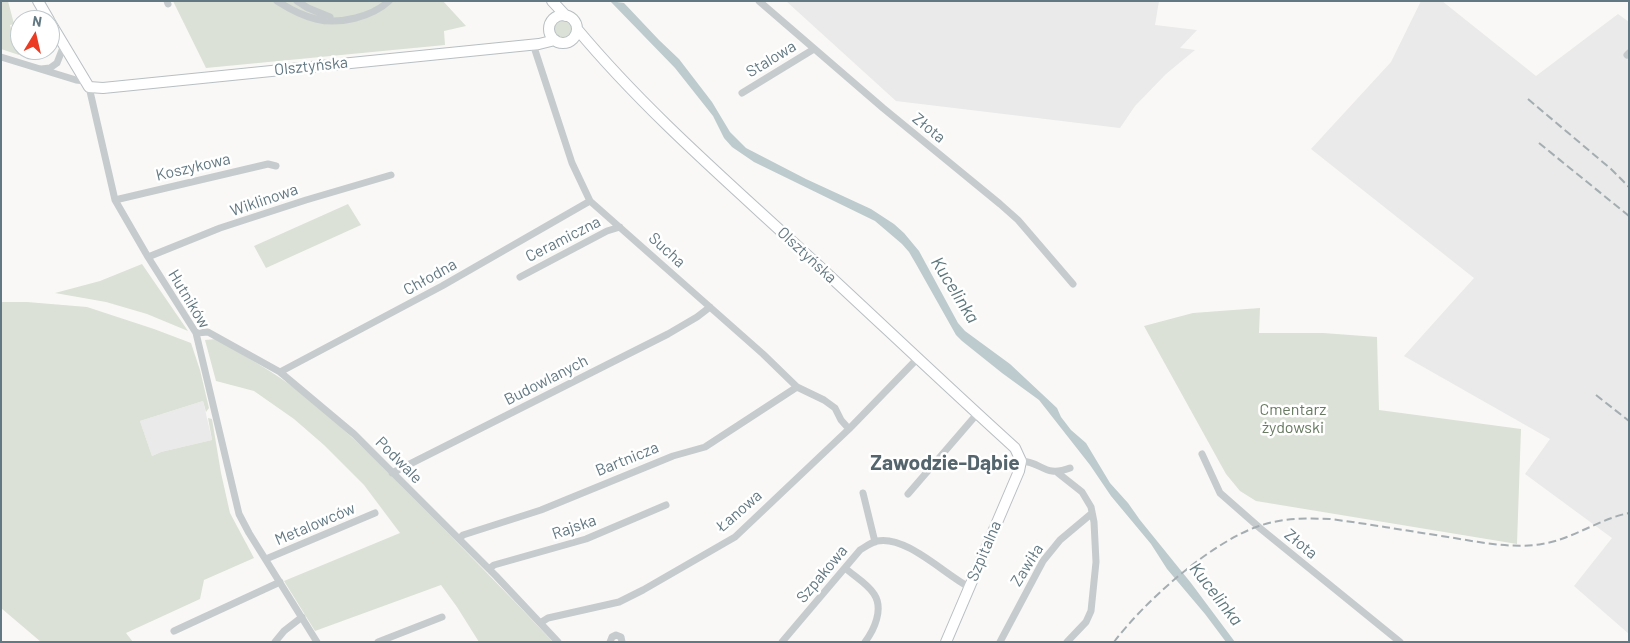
<!DOCTYPE html>
<meta charset="utf-8">
<style>
body{margin:0}
#map{position:relative;width:1630px;height:643px;overflow:hidden;background:#f9f8f6;font-family:Barlow,sans-serif}
canvas{display:block}
.frame{position:absolute;inset:0;border:2px solid #627882;pointer-events:none}
.north{position:absolute;left:10px;top:10px;width:50px;height:50px;box-sizing:border-box;background:#fff;border:1px solid #c0c9cd;border-radius:50%;rotate:9deg;font-size:14px;font-weight:700;line-height:20px;text-align:center;color:#627882}
.north::after{content:'';display:block;margin:auto;width:18px;height:22px;background:#eb3b23;clip-path:polygon(50% 0,100% 100%,50% 72%,0 100%)}
</style>
<div id="map">
<canvas width="1630" height="643"></canvas>
<div class="frame"></div>
<div class="north">N</div>
</div>
<script>
const context = document.querySelector('canvas').getContext('2d');
context.lineJoin = 'round';
function fillPath(path, color) {
  context.fillStyle = color;
  context.fill(path, 'evenodd');
}
function stroke(path, color, width, dash) {
  context.strokeStyle = color;
  context.lineWidth = width;
  context.lineCap = dash ? 'butt' : 'round';
  context.setLineDash(dash || []);
  context.stroke(path);
}
function label(font, color, halo, rows, align = 'center') {
  context.font = font + ' Barlow,sans-serif';
  context.lineWidth = 5;
  context.setLineDash([]);
  context.textBaseline = 'middle';
  context.strokeStyle = halo;
  context.fillStyle = color;
  for (const [text, x, y, turn = 0] of rows) {
    context.save();
    context.translate(x, y);
    context.rotate((+turn || 0) * Math.PI / 180);
    context.textAlign = isNaN(turn) ? turn : align;
    if (halo) context.strokeText(text, 0, 0);
    context.fillText(text, 0, 0);
    context.restore();
  }
}
fillPath(new Path2D(`
 M786,1h373l-4,24 42,5 -17,18 15,2 -29,24 -31,32 -15,22 -224,-27z
 M1421,1h21l94,75 82,-62 11,8v612l-55,-48 38,-48 -87,-64 25,-35 -146,-83 70,-78 -163,-129 80,-87z
 M203,401l9,39 -51,12 -9,4 -12,-35z`), '#e9eae9');
fillPath(new Path2D(`
 M1,1h7l6,23 -4,1 9,30 -18,-6z
 M173,1h270l23,25 -22,5 1,14 -239,23z
 M554 29a9 9 0 1 1 18 0a9 9 0 1 1-18 0Z
 M348,204l13,21 -95,43 -12,-22z
 M142,264l46,67 -41,-17 -41,-12 -51,-9 45,-12z
 M1,302h26l60,5 67,22 37,14 9,27 9,38 -3,4 -3,-11 -63,20 12,35 9,-4 51,-12 -4,-22 4,1 9,54 9,40 24,45 -50,22 -4,19 -74,34 7,9h-92l-40,-34z
 M1260,308l-1,25h64l54,4 2,73 142,19 -4,115 -261,-43 -16,-10 -14,-17 -82,-148 49,-13z
 M216,339c29,17 58,33 84,53 39,30 73,66 108,101 49,49 97,98 145,149h-74l-22,-35 -16,-22 -126,46 -31,-50 116,-48 -36,-48 -40,-40 -30,-26 -40,-28 -38,-10 -11,-41z`), '#dbe1d6');
fillPath(new Path2D(`
 M610,1l14,2 35,37 20,19 33,43 18,30 16,16 60,31 65,30 23,15 10,9 15,18 39,72 7,8 45,33 47,44 4,9 10,13 15,13 24,40 18,20 12,17 51,63 44,59h-9l-21,-28 -38,-45 -16,-25 -40,-48 -21,-31 -51,-65 -37,-27 -40,-32 -6,-6 -40,-71 -7,-12 -7,-8 -27,-23 -121,-59 -22,-15 -8,-9 -11,-22 -38,-48z`), '#bdcbce');
const secondary = new Path2D(`
 M38,1l11,19
 M552,1l14,15
 M549 29a14 14 0 1 1 28 0a14 14 0 1 1-28 0Z
 M50,22l39,65 14,1 436,-44 16,-4
 M577,29c66,79 143,146 218,215 74,68 146,137 220,204l6,13 -2,10 -73,171`);
stroke(secondary, '#b8bfc2', 12);
stroke(new Path2D(`
 M167,1l1,3
 M277,1c11,7 26,15 39,18 23,6 56,-2 73,-18
 M297,1l11,7 22,9
 M759,1l124,107 117,96 18,16 55,64
 M533,44l39,119 18,38 173,153 34,33 27,13 11,8 6,12 8,9
 M1627,55l2,-2
 M1,57l75,23 9,1
 M41,69l9,-1 7,-5 7,-18
 M89,87l26,113 33,57 48,76 43,181 10,19 68,109
 M742,93l72,-44
 M115,200l153,-36 8,2
 M148,257l72,-29 86,-28 85,-25
 M520,277l87,-46 13,-4
 M196,333l12,-1 72,40 74,62 142,142 62,66
 M280,372l162,-86 148,-85
 M1202,454l18,39 41,36 139,113
 M1021,461c22,1 23,17 49,7
 M392,473l276,-139 29,-17 13,-10
 M1058,473l24,19 9,15 3,15 2,40 -5,49 -5,11 -19,20
 M863,493l12,49
 M908,494l69,-80
 M459,539l4,-4 78,-25 132,-54 32,-9 92,-60
 M266,559l109,-46
 M845,568c9,8 23,16 29,26 10,15 0,36 -9,48
 M489,569l5,-4 92,-26 80,-34
 M540,623l8,-5 71,-16 24,-12 92,-53 114,-108 68,-70
 M174,631l106,-49
 M275,642l9,-11 18,-14
 M378,642l64,-25
 M610,642l2,-5 4,-2 5,2 1,5
 M782,642l78,-92c5,-3 12,-8 17,-9 29,-6 67,33 92,46
 M1000,642l43,-81 17,-21 31,-26`), '#c6cbcd', 7);
stroke(secondary, '#fff', 10);
stroke(new Path2D(`
 M1528,99l83,70 18,18
 M1539,143l90,73
 M1596,395l33,26
 M1114,642c31,-41 96,-99 145,-116 23,-8 47,-8 71,-7 40,5 78,12 118,18 31,5 63,12 94,7 31,-5 57,-25 87,-31`), '#a4adb1', 2, [8, 4]);
label('16px', '#627882', '#fff', [
 ["Stalowa",771,59,-31],
 ["Olsztyńska",311,66,-6],
 ["Złota",929,128,39],
 ["Koszykowa",193,167,-13],
 ["Wiklinowa",264,200,-19],
 ["Ceramiczna",563,239,-27],
 ["Sucha",667,250,42],
 ["Olsztyńska",807,255,43],
 ["Chłodna",430,277,-29],
 ["Hutników",189,299,59],
 ["Budowlanych",546,380,-27],
 ["Bartnicza",627,459,-22],
 ["Podwale",399,460,45],
 ["Łanowa",739,511,-41],
 ["Metalowców",315,524,-23],
 ["Rajska",574,527,-19],
 ["Złota",1301,544,39],
 ["Szpitalna",984,551,-67],
 ["Zawiła",1027,565,-58],
 ["Szpakowa",822,574,-50]
]);
label('16px', '#687a61', '#fff', [
 ["Cmentarz",1293,410],
 ["żydowski",1293,428]
]);
label('italic 18px', '#5d777c', '#fff', [
 ["Kucelinka",955,290,58],
 ["Kucelinka",1216,594,52]
]);
label('bold 21px', '#54656d', '#fff', [
 ["Zawodzie-Dąbie",945,463]
]);
</script>
